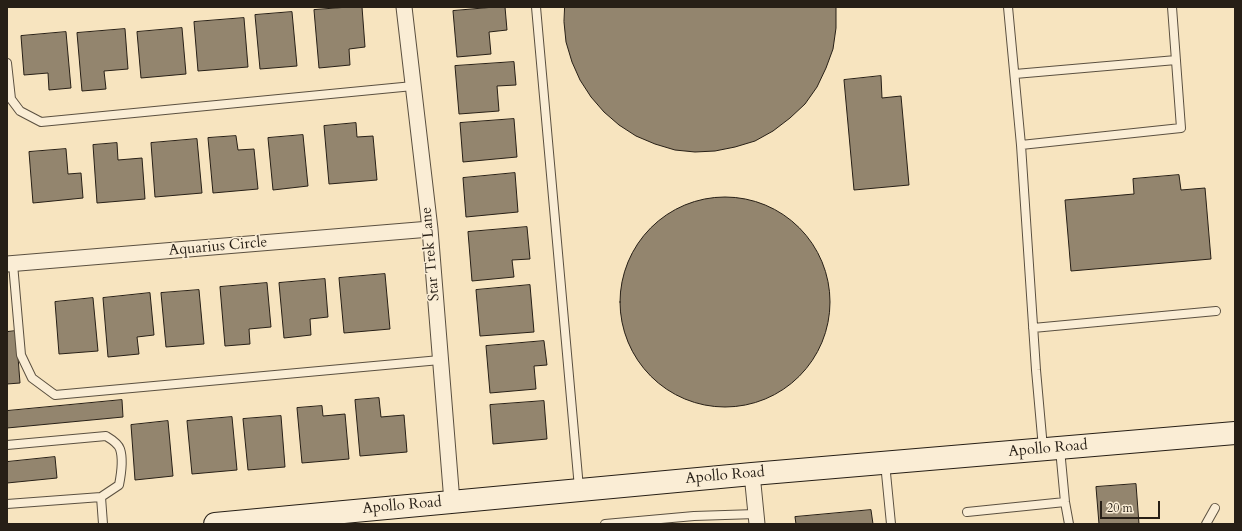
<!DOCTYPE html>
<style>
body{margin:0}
#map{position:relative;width:1242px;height:531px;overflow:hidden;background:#f7e4bf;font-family:Cardo,serif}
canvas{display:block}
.frame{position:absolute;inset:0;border:8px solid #271f16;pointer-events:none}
.scale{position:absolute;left:1100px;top:501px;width:60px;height:18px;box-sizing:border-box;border:2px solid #271f16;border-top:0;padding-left:5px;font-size:12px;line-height:14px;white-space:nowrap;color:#271f16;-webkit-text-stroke:3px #faedd5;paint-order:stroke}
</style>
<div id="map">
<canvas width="1242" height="531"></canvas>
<div class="frame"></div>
<div class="scale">20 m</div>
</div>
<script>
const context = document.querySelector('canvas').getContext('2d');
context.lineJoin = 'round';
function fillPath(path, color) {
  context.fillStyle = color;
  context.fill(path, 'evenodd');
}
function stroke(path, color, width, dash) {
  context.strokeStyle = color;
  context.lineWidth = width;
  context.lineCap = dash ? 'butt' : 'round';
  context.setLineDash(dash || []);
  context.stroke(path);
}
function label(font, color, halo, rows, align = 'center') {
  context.font = font + ' Cardo,serif';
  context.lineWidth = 3;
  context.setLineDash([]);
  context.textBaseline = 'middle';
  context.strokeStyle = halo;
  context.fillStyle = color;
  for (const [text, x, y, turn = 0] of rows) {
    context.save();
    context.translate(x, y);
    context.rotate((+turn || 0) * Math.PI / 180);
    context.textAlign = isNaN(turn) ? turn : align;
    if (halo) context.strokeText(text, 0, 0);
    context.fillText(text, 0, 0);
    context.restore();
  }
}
const building = new Path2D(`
 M349,7h13l3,40 -16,2 1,16 -31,3 -5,-58z
 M495,7h10l2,23 -18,2 2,22 -34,3 -4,-46z
 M565,7h271v21l-3,21 -7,19 -9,19 -12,17 -15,14 -17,13 -18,10 -20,6 -20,4 -20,1 -20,-2 -20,-6 -19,-8 -17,-11 -15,-13 -13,-15 -11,-17 -8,-18 -6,-20 -2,-20z
 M292,12l5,54 -37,3 -5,-54z
 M244,18l4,49 -50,4 -4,-49z
 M182,28l4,46 -45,4 -4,-46z
 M125,29l3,40 -24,2 2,18 -24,2 -5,-58z
 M66,32l5,56 -22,2 -1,-17 -24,2 -3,-39z
 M514,62l2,23 -19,1 2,25 -40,3 -4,-48z
 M881,76l1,22 19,-2 8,89 -55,5 -10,-110z
 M514,119l3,38 -54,5 -3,-39z
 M356,123l1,14 16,-1 4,44 -48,4 -5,-58z
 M303,135l5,51 -35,4 -5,-52z
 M236,136l2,14 16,-1 4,40 -45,4 -5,-55z
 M197,139l5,54 -47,4 -4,-54z
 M117,143l1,17 24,-2 3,41 -48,4 -4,-58z
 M66,149l2,25 13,-1 2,25 -50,5 -4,-51z
 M515,173l3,39 -52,5 -3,-39z
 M1179,175l2,15 24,-2 6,71 -140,12 -6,-71 69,-6 -1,-15z
 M620 302a105 105 0 1 1 210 0a105 105 0 1 1-210 0Z
 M527,227l3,32 -18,1 2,17 -42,4 -4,-49z
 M385,274l5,55 -46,4 -5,-55z
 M325,279l3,38 -18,2 1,16 -27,3 -5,-55z
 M267,283l4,44 -22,2 1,15 -25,2 -5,-59z
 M530,285l4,47 -54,4 -4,-46z
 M199,290l5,54 -38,3 -5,-54z
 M150,293l4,42 -17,2 2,17 -31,3 -5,-59z
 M93,298l5,53 -39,3 -4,-52z
 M16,331l4,52 -13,1v-52z
 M544,341l3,24 -13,1 2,23 -46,4 -4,-47z
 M379,398l2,19 23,-2 3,37 -47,4 -5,-56z
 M122,400l1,17 -116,11v-17z
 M544,401l3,38 -54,5 -3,-39z
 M322,406l1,10 22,-2 4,45 -47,4 -5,-55z
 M281,416l4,51 -37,3 -5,-51z
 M232,417l5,53 -45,4 -5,-53z
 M168,421l5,55 -38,4 -4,-55z
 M55,457l2,21 -50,5v-21z
 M1136,484l3,40h-40l-3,-37z
 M871,510l2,14h-77l-1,-7z`);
fillPath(building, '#93856e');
stroke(building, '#271f16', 1);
const lane = new Path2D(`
 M536,7l43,481
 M1008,7l13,138
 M7,63l4,36 9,12 21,11 372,-36
 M1015,74l161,-14
 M13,264l8,91 11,23 23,17 385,-35
 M1033,328l183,-17
 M7,445l99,-9c5,3 12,7 14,13 3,9 1,26 -1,36l-18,12 2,27
 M1043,448l-7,-78 -15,-225 160,-17 -9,-121
 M1060,449l5,53 4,22
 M885,463l6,61
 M7,504l94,-7
 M967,512l98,-10
 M605,524l89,-8 62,-2
 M1206,524l9,-16`);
const street = new Path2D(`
 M404,7l26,222 22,273
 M7,264l423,-35
 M752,474l5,50`);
const secondary = new Path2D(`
 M215,524l537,-50 483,-41`);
stroke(lane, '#5b5040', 10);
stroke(street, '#5b5040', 17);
stroke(secondary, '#271f16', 24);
stroke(lane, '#faedd5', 8);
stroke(street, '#faedd5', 15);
stroke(secondary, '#faedd5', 22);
label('15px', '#271f16', '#faedd5', [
 ["Aquarius Circle",218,247,-5],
 ["Star Trek Lane",431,254,-95],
 ["Apollo Road",1048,449,-5],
 ["Apollo Road",725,476,-5],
 ["Apollo Road",402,506,-5]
]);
</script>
